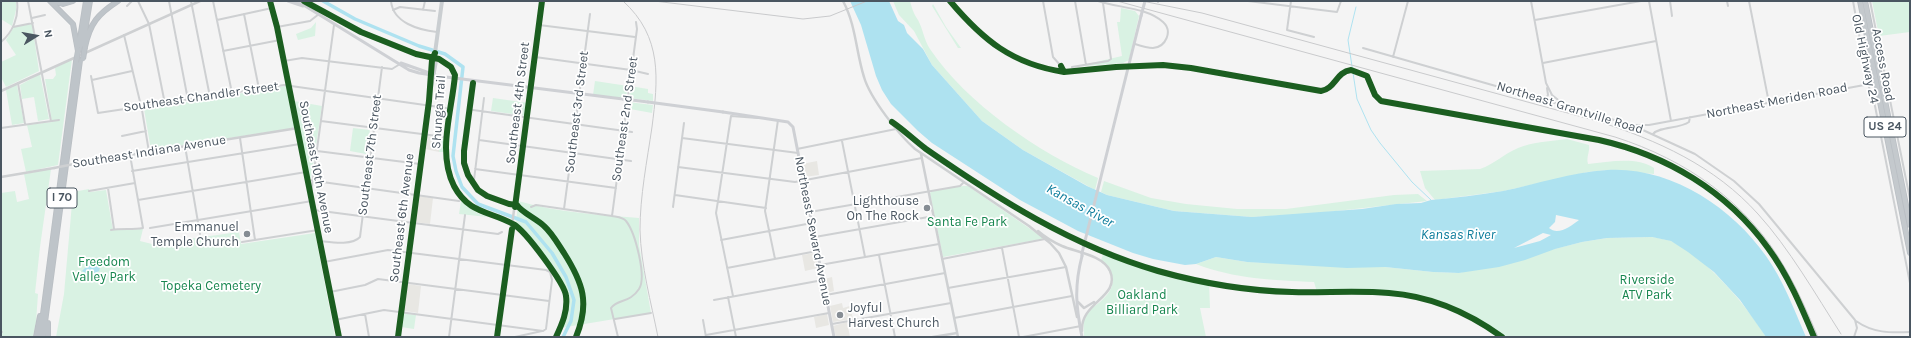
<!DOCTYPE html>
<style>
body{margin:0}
#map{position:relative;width:1911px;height:338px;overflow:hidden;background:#f4f4f4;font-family:Karla,sans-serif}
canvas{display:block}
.frame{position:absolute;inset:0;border:2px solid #4a5661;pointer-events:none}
.north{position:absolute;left:16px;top:16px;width:40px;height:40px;-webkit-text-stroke:3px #fff;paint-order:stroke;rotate:79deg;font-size:11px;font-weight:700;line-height:16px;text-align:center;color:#4a5661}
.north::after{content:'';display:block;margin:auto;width:14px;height:18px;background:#4a5661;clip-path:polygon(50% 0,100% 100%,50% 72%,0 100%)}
</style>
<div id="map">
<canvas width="1911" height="338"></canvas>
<div class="frame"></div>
<div class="north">N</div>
</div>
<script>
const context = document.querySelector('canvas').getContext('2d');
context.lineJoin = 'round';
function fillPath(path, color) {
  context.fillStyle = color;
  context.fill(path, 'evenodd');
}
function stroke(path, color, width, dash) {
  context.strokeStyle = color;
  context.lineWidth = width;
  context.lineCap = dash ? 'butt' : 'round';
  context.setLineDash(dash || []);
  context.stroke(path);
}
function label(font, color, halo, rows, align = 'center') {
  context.font = font + ' Karla,sans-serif';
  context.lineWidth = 3.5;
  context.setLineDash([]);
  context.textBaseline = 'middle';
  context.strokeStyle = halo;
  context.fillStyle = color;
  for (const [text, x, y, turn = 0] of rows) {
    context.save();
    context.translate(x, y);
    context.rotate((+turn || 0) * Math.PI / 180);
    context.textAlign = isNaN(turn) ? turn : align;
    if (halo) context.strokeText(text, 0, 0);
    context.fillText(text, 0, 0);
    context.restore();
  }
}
fillPath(new Path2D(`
 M427,136l14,2 -2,14 -14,-3z
 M817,161l2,14 -15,2 -2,-13z
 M418,196l15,2 -3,26 -15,-2z
 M815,253l3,15 -13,3 -3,-16z
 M832,277l2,14 -7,2 -3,-14z
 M408,284l13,2 -3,27 -13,-2 -2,-2 4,-24z
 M842,303l1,5 7,-2 3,13 -20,3 -3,-16z
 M827,314l2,11 -13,3 -2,-11z
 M847,322l3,15h-14l-3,-11z`), '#e8e7e3');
fillPath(new Path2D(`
 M5,1h11v9l-4,16 -11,-7v-16z
 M893,1h17c2,8 4,13 8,19 5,9 6,20 12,29 36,54 109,104 168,129l-3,12 -72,-40 -41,-29 -50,-56 -18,-34 -15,-16z
 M1872,1h38v31l-31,4z
 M933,4l13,23 15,21h-3l-26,-42z
 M1121,8l14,3 4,5 -10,44 -6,3 -49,4 48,-11 -5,-34h3z
 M316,22l-1,14 -17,4 -2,-6 15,-6z
 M32,24l7,47 -33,16 -5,-10v-15l15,-7 -10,-15 8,-13z
 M72,59l-14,106 -32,7 -5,-23 11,-2 -5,-22 25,-3 -7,-43h8l3,-4 -1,-7z
 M40,74l9,45 -11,2 -4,-24 -12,2 -2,-14z
 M595,81l33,5 -2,12 -33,-3z
 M17,85l7,38 -12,2 -6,-35z
 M286,86l2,1 8,40 -2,1 -143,22 -7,-41z
 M630,86l18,3v4l5,1v7l-24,-3z
 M493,98l35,5 -2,13 -35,-5z
 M294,101l28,5 -11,72 -3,-1z
 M628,102l25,3 -1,8 -22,-4z
 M353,128l17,2 -4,24 -16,-3z
 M441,138h4l-1,14h-5z
 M1567,139l22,6c1,7 -3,12 -1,19 21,-2 48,-8 66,4v6l-46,-4 -20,2 -84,19 -69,9 -10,-12 -5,-17 60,-2c14,-5 24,-15 38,-21 15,-6 33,-7 49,-9z
 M51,169l-11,78 -5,46 3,1 -2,28 -3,15h-32v-144l14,-2 2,11 12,-3 -5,-25z
 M1104,181l47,17 35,6 51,5h49l108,-14 24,-1 9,7 -118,13 -57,3 -78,-6 -67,-16 -6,-3z
 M963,186h5l74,51v2l-99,18 -13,-64 2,-2z
 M89,189l1,3 16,-2 7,40 30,-1 -3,12 12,3 87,-12 2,12 74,-11 20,104h-279l8,-43 9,-102z
 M461,201l18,13 9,3 -29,-3z
 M518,201c38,11 81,14 121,17v27l12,68 -91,15 7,-27 -3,-13 -48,-63z
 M1652,237c6,1 13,2 19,4 32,13 77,66 95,96h-264c-37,-26 -78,-43 -124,-45 -21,-1 -41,1 -61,0l-3,-10c-40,-2 -80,-3 -118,-18l20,-7 31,5 138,5 48,5 26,1 123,-31 25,-4z
 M1104,252l55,19 50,11 1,26h-10l6,29h-122c0,-8 -2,-15 2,-22 3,-6 9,-9 14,-13 18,-16 15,-25 1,-42z
 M403,313l13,2 -2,14 -13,-2z`), '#d9f2e3');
fillPath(new Path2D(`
 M850,1h39l9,20 6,4 3,8 16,16 9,16 50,56 41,29 64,36 20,9 67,16 78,6 110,-8 34,-5 25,-1 10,-3c24,-2 48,-5 72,-9 35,-7 68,-19 104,-21 62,-4 124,36 159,86 17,24 28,53 40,81h-40l-26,-37 -26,-28 -26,-20 -17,-11 -19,-4 -45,1 -25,4 -27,7 -30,11 -26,7 -40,6 -26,-1 -48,-5 -38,1 -100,-6 -31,-5 -20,7 -11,1 -32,-6 -20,-6 -55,-22 -58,-31 -88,-57 -14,-12 -27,-27 -9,-14 -6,-14 -15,-51zM1556,215l23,5c-8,6 -21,16 -30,8l6,-6zM1543,233l8,2 -11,6 -26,7z
 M94,263l2,3 5,-2 -2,7 -9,4 -8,-4 7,-7z`), '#aee2f0');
stroke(new Path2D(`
 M1356,7l-8,33 9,59 14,31 9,13 32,39 19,18`), '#aee2f0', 1);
stroke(new Path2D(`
 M323,1l32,18 64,27 26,8 18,13 -10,89 3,15 6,16 16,17 48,18 26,31 14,24 8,23 -3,21 -8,16`), '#aee2f0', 3.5);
const trunk = new Path2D(`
 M1860,1l50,252
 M1865,1l45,224`);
const motorway = new Path2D(`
 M50,1l23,23 5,27
 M53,1l10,3 10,-3
 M79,45l7,-44
 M85,47c5,-24 13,-33 33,-46
 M82,49l8,-48
 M48,323v14
 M36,337l4,-21
 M40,337l36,-275
 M43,337l37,-277`);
stroke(trunk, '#b9bec3', 6);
stroke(motorway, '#b9bec3', 6);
stroke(new Path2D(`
 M28,1l23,120
 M138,1l11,23 16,80
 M169,1l19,99
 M191,1l19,96
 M213,1l19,92
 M391,1c2,22 28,29 46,31
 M1043,1l10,56 8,9
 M1075,1l11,64
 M1098,1c20,7 48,6 65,21 10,9 3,25 -10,26 -6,0 -12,-2 -18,-4
 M1248,1l89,11 4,-11
 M1291,1l-4,29 27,7
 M1531,1l15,82 6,12 10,8
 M1649,1l22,120
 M1670,1l2,15
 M1727,1l1,5
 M1749,1l20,102
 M1853,1l15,83 7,22 35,177
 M1870,1l40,198
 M1,2l1,-1
 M1158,2v-1
 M127,6l5,-5
 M393,10l7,-3 35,4
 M423,10l2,-9
 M244,14l15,75
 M32,18l13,-3
 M217,20l55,-12
 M1535,20l106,-19
 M539,25l96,12
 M13,27l20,-4
 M277,27l33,-6 9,-7
 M124,35l18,75 7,42
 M1,42c12,-10 18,-25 16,-41
 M1363,48l269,77 63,29 39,27 25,23 96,116 2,8 -3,9
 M223,51l57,-11
 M535,57l96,13 17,4
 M1393,57l15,-56
 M284,61l18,-3 90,11 8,-5
 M1543,63l113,-22
 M1072,67l36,-6 3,-2 -8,-56
 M91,76l7,37 186,-28 162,23
 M92,80l40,-9
 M1881,82l6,-1
 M18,83l7,41
 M1545,100l3,-5 -1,-7
 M473,110l159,22
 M321,121l124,16
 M1635,125h14l226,-42
 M1,128l58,-8
 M1653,134c7,-8 26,-5 36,-12l1,-5
 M122,136l24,-5
 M240,138l15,102
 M682,138l116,15
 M479,140l152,21
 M842,141l23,116
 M185,146l15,88
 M797,149l99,-20
 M317,151l103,13
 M678,167l117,15 127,-24
 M475,169l141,19
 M132,171l168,-27
 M308,180l151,21
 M474,180l10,-82
 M108,188l6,41
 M89,191l46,-8
 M311,193l23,-168
 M675,195l91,13
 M138,200l168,-28
 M531,207l5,-2 76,11c5,1 11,1 14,5 9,11 21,56 13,68 -9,14 -21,10 -28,19l7,29
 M673,207l11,-84
 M564,209l26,-195
 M314,210l184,24 4,-2
 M810,212l150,-26 4,-4
 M612,216l25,-187 -1,-7
 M150,228l162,-27
 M111,230c11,-2 21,0 32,-2l-13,-73
 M815,237l119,-21
 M721,240l91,-17
 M320,241c10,1 32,5 40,-4l22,-170
 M242,242l76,-12
 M1002,248l17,89
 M879,255l16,82
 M775,259l-10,-48 13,-91
 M942,259l103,-20
 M324,262l64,-12 158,20 4,2 2,8 -6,49 -3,2
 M820,265l119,-21
 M727,268l90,-17
 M948,288l118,-21
 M330,292l35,-7 13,-6 171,22
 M826,295l119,-22
 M733,296l-17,-83 2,-12 13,-85 27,2
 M728,297l8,40
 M714,300l109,-20
 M365,314l4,23
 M954,318l118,-22
 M615,319l36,-6
 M335,320l49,-10 159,21
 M703,320l3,17
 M1856,321c17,12 34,12 54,11
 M832,324l119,-21
 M1,332h1
 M706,335l123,-22
 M449,337l16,-122
 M515,337l27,-6
 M1023,337l58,-11`), '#ced0d2', 2);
stroke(new Path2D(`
 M843,1c13,24 13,51 21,76 6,21 35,58 51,72l114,77 21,17 9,10 7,14 11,50
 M1,91l199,-90
 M921,154l37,183
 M74,164l224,-36
 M1,177l53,-9
 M1038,231c7,6 15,11 24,15 14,6 41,9 48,25 11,26 -30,31 -28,60
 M1078,302l6,6 10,-6
 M497,337l45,-336
 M933,337l24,-4`), '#ced0d2', 2.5);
stroke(new Path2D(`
 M270,1l7,26 62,310
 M288,1l15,5
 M297,1l112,69 10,3 13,2
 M401,63l37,13 185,23
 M632,100l16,2
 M723,112l65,10 5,5 41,210
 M1082,253l59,-237
 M1082,256c-8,31 -6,51 0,81`), '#ced0d4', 3);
stroke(new Path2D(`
 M429,99l7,-38 -1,-8 7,-52
 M398,337l31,-236 3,-41 3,-7`), '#caced1', 4);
stroke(trunk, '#c4c9cd', 4.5);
stroke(motorway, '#bec4c9', 4.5);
stroke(new Path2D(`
 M623,1c40,36 35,79 29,126 -5,34 -12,69 -12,103 1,36 11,72 18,107
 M654,1l149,18 27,-3 37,-15
 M1117,1l498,136c72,23 132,65 170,131 13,22 23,46 33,69
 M1142,1l60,12 395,108c60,19 118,45 161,93 31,34 58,81 83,120`), '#c9cacc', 1);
const motorwayBridge = new Path2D(`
 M83,59l2,-12
 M76,62l2,-11`);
stroke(motorwayBridge, '#b9bec3', 6, []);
stroke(new Path2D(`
 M54,168l20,-4`), '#ced0d2', 2.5);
stroke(new Path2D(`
 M1141,16l4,-15
 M623,99l9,1
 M648,102l75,10
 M1082,256v-3`), '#ced0d4', 3);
stroke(motorwayBridge, '#bec4c9', 4.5);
stroke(new Path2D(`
 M270,1l7,26 62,310
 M304,1l57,31 55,22 23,5 12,8 4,8c-3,36 -18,77 -1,111 15,28 36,25 59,38 12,6 52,60 53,72 2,15 -4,28 -10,41
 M950,1c33,39 62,63 114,71
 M1061,66l3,6 52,-5 47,-2 28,3 130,23c14,-2 15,-19 30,-21l16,6 8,19 6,6 218,39c67,15 128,51 169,108 20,27 33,58 46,89
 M473,83l-9,68v12l4,12 10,15 9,6 22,8 8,1c4,7 20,14 27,21 8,7 14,18 20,27 19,30 26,50 12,84
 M892,122c12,8 22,18 34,27 72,50 146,97 232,122 43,12 90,20 134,21 32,1 65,-2 97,1 41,3 80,20 113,44
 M515,207l27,-206
 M398,337l31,-236 3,-41 3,-7
 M497,337l15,-108`), '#1b5e20', 6);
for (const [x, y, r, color] of [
 [927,208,4,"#868d94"],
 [247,234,4,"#868d94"],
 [840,315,4,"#868d94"]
]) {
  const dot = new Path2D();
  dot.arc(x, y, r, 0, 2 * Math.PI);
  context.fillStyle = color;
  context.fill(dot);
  stroke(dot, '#fff', 1.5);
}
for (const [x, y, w] of [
 [1885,127,42],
 [62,198,30]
]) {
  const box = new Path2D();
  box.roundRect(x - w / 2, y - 10, w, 20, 3);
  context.fillStyle = '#fff';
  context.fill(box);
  stroke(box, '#4a5661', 1);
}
label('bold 12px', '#4a5661', null, [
 ["US 24",1885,127],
 ["I 70",62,198]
]);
label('13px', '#4a5661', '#fff', [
 ["Old Highway 24",1865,59,78],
 ["Access Road",1883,65,79],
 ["Southeast Chandler Street",201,97,-8],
 ["Northeast Meriden Road",1777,101,-11],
 ["Southeast 4th Street",518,103,-83],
 ["Northeast Grantville Road",1570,108,17],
 ["Shunga Trail",439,112,-86],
 ["Southeast 3rd Street",577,112,-83],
 ["Southeast 2nd Street",625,119,-82],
 ["Southeast Indiana Avenue",149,152,-9],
 ["Southeast 7th Street",370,155,-83],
 ["Southeast 10th Avenue",316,167,79],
 ["Southeast 6th Avenue",402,218,-83],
 ["Northeast Seward Avenue",813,231,79]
]);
label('13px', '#4a5661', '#fff', [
 ["Lighthouse",919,201],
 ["On The Rock",919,216],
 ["Emmanuel",239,227],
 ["Temple Church",239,242],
 ["Joyful",848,308,"left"],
 ["Harvest Church",848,323,"left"]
], 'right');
label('13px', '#17864f', '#fff', [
 ["Santa Fe Park",967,222],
 ["Freedom",104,262],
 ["Valley Park",104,277],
 ["Riverside",1647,280],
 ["ATV Park",1647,295],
 ["Topeka Cemetery",211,286],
 ["Oakland",1142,295],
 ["Billiard Park",1142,310]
]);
label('italic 14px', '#0c7c9b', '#fff', [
 ["Kansas River",1080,206,29],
 ["Kansas River",1458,235]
]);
</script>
